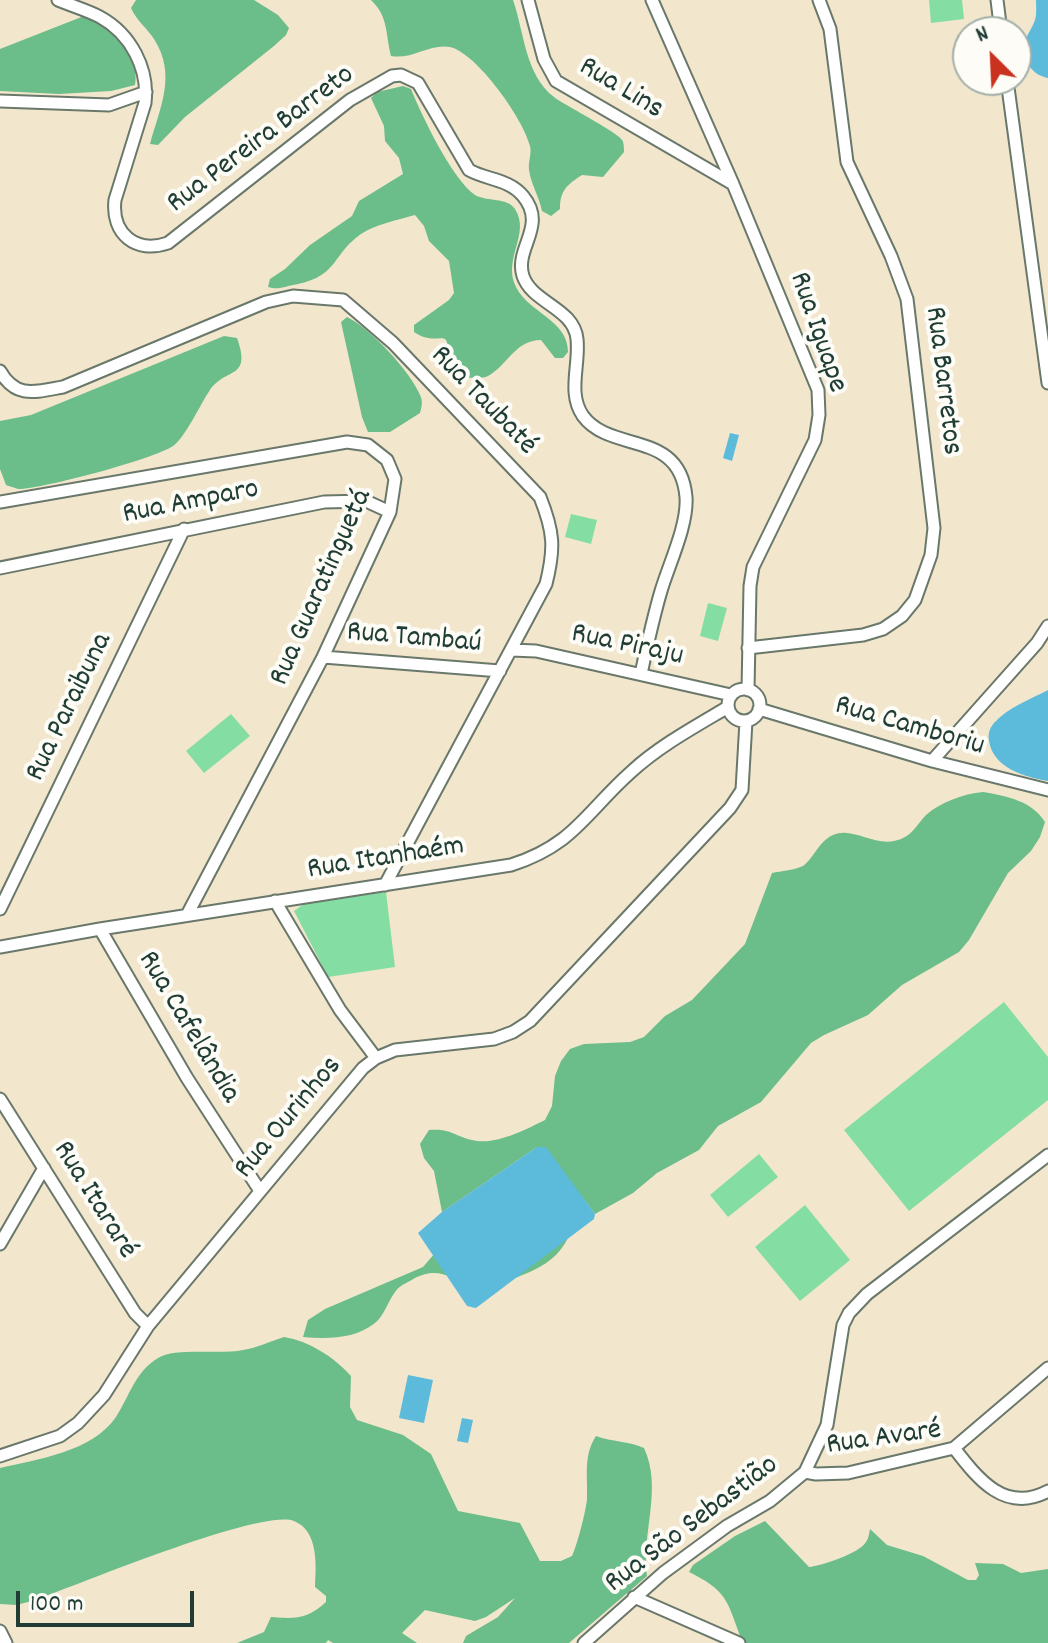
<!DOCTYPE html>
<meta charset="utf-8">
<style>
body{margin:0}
#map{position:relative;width:1048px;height:1643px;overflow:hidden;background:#f2e6cd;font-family:Dekko,sans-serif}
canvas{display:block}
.north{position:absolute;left:952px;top:16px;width:80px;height:80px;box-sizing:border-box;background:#fdfcf7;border:2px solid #a4b0a9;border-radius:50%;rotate:336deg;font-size:22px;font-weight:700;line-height:32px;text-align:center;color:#1f3d34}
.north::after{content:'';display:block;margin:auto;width:28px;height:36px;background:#c8321e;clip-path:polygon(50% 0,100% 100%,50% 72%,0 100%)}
.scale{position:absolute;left:16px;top:1591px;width:178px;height:36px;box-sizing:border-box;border:4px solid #1f3d34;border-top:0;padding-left:10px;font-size:24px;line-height:28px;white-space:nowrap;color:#1f3d34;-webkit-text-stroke:6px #fdfcf7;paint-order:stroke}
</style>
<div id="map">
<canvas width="1048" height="1643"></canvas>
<div class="north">N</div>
<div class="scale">100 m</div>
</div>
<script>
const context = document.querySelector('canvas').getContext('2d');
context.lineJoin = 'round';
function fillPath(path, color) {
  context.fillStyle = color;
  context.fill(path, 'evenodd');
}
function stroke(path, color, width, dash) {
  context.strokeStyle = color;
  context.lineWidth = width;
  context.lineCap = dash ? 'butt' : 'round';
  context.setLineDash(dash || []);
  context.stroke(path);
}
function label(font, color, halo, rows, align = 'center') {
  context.font = font + ' Dekko,sans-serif';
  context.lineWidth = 8;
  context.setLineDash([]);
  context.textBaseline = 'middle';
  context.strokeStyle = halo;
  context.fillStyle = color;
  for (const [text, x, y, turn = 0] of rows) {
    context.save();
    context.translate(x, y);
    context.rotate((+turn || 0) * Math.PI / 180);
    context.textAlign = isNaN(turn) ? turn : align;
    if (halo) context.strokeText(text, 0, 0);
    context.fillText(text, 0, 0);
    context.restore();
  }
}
fillPath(new Path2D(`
 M929,0h33l2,19 -33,4z
 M571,514l26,6 -6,24 -26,-7z
 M708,603l19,5 -9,33 -18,-5z
 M231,714l19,22 -46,37 -18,-22z
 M386,892l9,75 -67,10 -34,-66 11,-8z
 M1004,1002l44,55v43l-139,111 -65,-81z
 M759,1154l19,23 -50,40 -18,-22z
 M805,1205l45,55 -50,41 -45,-54z`), '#84dea4');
fillPath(new Path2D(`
 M136,0h118l24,15 11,13 -3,7 -12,11 -89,71 -27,28 -8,-1c10,-37 27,-69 4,-105 -7,-11 -18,-19 -23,-31z
 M371,0h142c11,31 12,75 41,97 12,9 65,36 68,43 2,2 2,9 2,12l-21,25 -21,-2c-15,10 -22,15 -22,34l-9,7 -9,-5c-3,-15 -11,-27 -13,-41 -1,-8 3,-17 1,-24 -6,-26 -53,-93 -80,-99 -19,-4 -39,13 -59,9 -6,-22 -2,-39 -20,-56z
 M84,16c28,6 57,39 51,69l-24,6 -52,3 -59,-3v-42z
 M403,86l8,3c11,27 41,90 64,106 12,7 32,2 40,14 16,25 -13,50 1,78 13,26 52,33 52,65l-5,6h-8l-14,-18c-26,0 -34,26 -53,36 -6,3 -14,1 -20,2 -10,1 -16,3 -24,-5 10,-57 -3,-22 -30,-41v-7l35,-25 5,-7 -5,-32 -20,-20 -5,-15 -9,-11c-17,5 -39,9 -54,19 -30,21 -22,43 -68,51 -10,2 -15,5 -25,2l2,-8 15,-10 25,-24 42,-29 7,-15 44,-27 -4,-16 -14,-17 -1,-15 -13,-28 6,-6z
 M347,317c23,11 63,54 73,78 3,6 2,11 0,18l-30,19h-22l-6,-15 -21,-95z
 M224,336l13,2c15,42 -11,29 -27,52 -9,13 -25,48 -37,56 -19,13 -131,43 -155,43 -3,-1 -9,-3 -12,-4l-6,-16v-48l31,-6z
 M983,792c24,4 49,9 62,30l-5,15 -9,14 -23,22 -39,67 -10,12 -57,33 -34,30 -44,20 -13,8 -50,59 -43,24 -19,24 -42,23 -24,20 -38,21 -12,-16c-7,19 -12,42 -27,57 -26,25 -63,22 -84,53l-1,-17c-21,-17 -37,-25 -61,-10 -6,3 -11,5 -15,11 -7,9 -11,24 -20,31 -20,16 -47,16 -72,14l5,-17 17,-11 98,-42 38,-44 76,-76 -95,65 -8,-41 -10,-13 -4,-14 9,-14c20,-2 24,5 43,10 22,6 53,-10 73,-20l7,-14 3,-30 6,-15 9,-12 14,-5 46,-2 14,-5 21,-21 27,-16 53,-56 27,-71c9,-2 23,-3 31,-7 11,-8 16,-25 30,-31 22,-10 45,17 72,2 9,-5 14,-15 21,-22 15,-13 37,-21 57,-23z
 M284,1337c25,4 50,20 67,39l-1,31 7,13 46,15 28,19 27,57 62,12 20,38h21l11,-5c5,-10 14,-45 15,-57 1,-23 -4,-43 9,-63 16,6 33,5 48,12 19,41 -3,85 3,128l-78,67h-106l3,-7 32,-19 17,-19 -29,19 -11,4 -50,-11 -23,23 15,10h-84l-5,-3 -2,3h-89l27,-11 7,-15c24,2 37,2 55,-15v-6l-11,-9c1,-21 4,-56 -21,-66 -33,-13 -218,65 -262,80l-16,4 -16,-1v-136c38,-9 92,-16 116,-51 14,-22 19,-45 42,-59 17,-11 63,-3 85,-8 14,-2 28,-9 41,-13z
 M765,1521l44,46c12,-1 51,-14 57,-25 3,-4 3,-9 4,-13l17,16 36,11 45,24h8l3,-5 -4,-12 28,1 18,9 27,-4v74h-305c-16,-40 -13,-51 -54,-71l4,-7 42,-29z`), '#6bbd8a');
fillPath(new Path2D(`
 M1036,0h12v78c-18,-3 -29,-23 -22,-40 3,-6 7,-12 9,-18 2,-6 1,-14 1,-20z
 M730,433l9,2 -7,26 -9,-3z
 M1048,690v91c-23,-4 -55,-13 -59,-40 -1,-7 0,-12 5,-18 13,-15 37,-24 54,-33z
 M537,1147h9l49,67 -1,5 -118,89 -9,-2 -49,-73 24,-21z
 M408,1375l25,5 -9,43 -25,-5z
 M462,1418l11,2 -5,23 -11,-2z`), '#5cbadb');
const minor = new Path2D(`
 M58,0c14,6 29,10 42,17 31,17 49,52 45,86l-30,97c-4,34 21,54 53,43l182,-143 42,-24 9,-1 17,8 51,87c18,10 40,9 54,26 25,30 -9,52 0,80 9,27 51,32 54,63 3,26 -10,54 6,77 28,38 97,13 103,81 2,28 -17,67 -25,94 -8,27 -14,55 -20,83
 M528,0l16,59 12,22 177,103
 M652,0l81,184 85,206 1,25 -4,25 -62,127 -3,19 -2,104
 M997,0l4,32
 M1007,80l41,303
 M0,101l109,4 37,-13
 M0,371c16,28 35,21 63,16l203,-85 27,-6 50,4 50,43 147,154c14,35 15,51 6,87l-161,301
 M0,502l347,-60 21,3 19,15 8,19 -5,33 -67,145 -136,258
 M0,568l324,-66 42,-1 24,11
 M748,648l115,-13 20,-6 19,-13 13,-16 16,-45 3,-27 -27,-229 -16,-43 -44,-94 -17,-133 -11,-29
 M511,650l25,1 195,44
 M323,657l177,14
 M728 705a16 16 0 1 1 32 0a16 16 0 1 1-32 0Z
 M759,709l173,52 116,29
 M932,761l105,-118 11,-17
 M275,901l65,109 36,48
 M0,909l184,-380
 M100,929l87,149 73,113
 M0,947l100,-18 411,-64c63,-20 75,-53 120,-93 28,-26 65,-46 97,-65
 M0,1099l135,214 13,13
 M0,1244l44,-76
 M954,1448c24,31 51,66 94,43
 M0,1456l60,-20 18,-13 26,-28 44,-69 215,-258 13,-10 19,-8 99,-11 19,-7 17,-11 200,-213 12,-18 4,-69
 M805,1472l11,2 32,-1 106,-25 94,-80
 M634,1597l105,46
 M0,1631l6,12
 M584,1643l79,-70 64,-47 43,-25 35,-29 22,-47 16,-100 6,-12 18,-19 181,-139`);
stroke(minor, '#69786a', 15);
stroke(minor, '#fff', 11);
label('30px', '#1f3d34', '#fdfcf7', [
 ["Rua Lins",620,90,31],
 ["Rua Pereira Barreto",262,141,-37],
 ["Rua Iguape",816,333,71],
 ["Rua Barretos",941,381,83],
 ["Rua Taubaté",482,402,46],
 ["Rua Amparo",191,504,-11],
 ["Rua Guaratinguetá",323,588,-66],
 ["Rua Tambaú",414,640,5],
 ["Rua Piraju",627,647,12],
 ["Rua Paraibuna",71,708,-64],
 ["Rua Camboriu",909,728,16],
 ["Rua Itanhaém",386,860,-9],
 ["Rua Cafelândia",187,1028,59],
 ["Rua Ourinhos",290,1119,-50],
 ["Rua Itararé",93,1201,58],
 ["Rua Avaré",884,1440,-8],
 ["Rua São Sebastião",693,1526,-37]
]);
</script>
